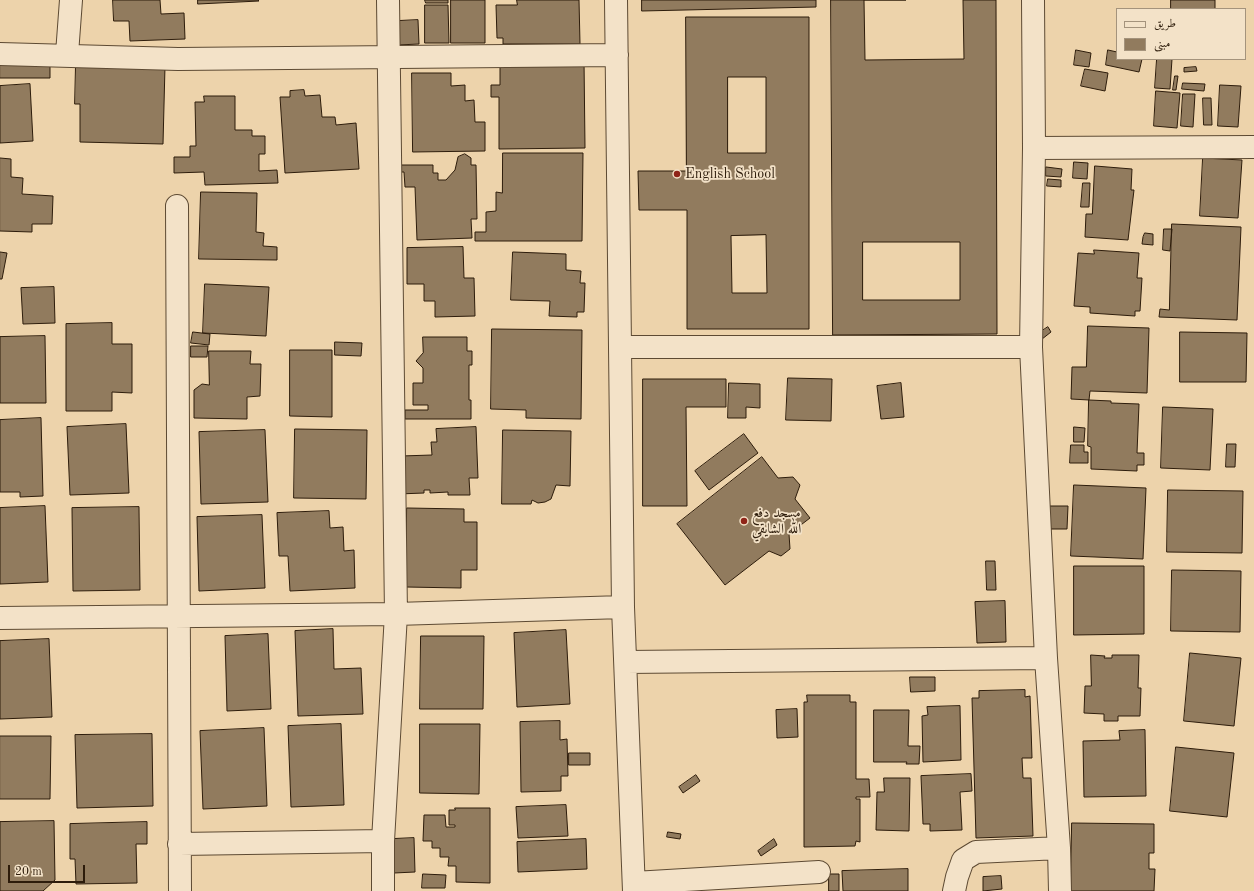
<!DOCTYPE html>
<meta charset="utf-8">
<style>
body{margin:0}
#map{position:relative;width:1254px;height:891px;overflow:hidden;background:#edd3ab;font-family:"Old Standard TT",Amiri,serif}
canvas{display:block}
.legend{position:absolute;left:1116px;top:8px;width:130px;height:52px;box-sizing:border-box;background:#f3e2c8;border:1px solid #a4937c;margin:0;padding:5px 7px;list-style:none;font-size:12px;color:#2d1c0b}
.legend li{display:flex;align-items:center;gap:8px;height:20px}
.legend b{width:20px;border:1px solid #a4937c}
.scale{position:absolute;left:8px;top:865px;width:77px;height:18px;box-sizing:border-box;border:2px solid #2d1c0b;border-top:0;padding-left:5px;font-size:12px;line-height:14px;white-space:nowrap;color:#2d1c0b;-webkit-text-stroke:3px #f3e2c8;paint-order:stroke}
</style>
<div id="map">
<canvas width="1254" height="891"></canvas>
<ul class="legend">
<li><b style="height:5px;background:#f3e2c8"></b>طريق</li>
<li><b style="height:11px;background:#917b5e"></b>مبنى</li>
</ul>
<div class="scale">20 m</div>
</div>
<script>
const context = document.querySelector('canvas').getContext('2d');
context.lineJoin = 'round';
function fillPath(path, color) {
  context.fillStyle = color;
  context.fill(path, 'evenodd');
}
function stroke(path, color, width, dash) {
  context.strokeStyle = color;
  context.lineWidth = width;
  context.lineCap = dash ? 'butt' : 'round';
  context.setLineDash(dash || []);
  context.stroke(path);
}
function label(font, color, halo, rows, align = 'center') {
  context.font = font + ' "Old Standard TT",Amiri,serif';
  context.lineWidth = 3.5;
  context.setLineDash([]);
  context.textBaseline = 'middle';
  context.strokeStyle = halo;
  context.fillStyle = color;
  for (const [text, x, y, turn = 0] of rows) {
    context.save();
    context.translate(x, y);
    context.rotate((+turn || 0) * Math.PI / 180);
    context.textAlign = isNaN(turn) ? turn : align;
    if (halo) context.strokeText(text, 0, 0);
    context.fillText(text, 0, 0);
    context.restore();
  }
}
const building = new Path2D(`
 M113,0h47l1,14 23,-1 1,26 -55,2 -1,-20h-15z
 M198,0h60l1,1 -61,3z
 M425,0h23v3h-22z
 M451,0h34v43h-34z
 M517,0h62l1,44h-77v-6h-6l-1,-33h21z
 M642,0h174v7l-174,4z
 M831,0h75h-42l1,60 99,-1 -1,-59h33l1,334 -164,1zM863,242h97v58h-97z
 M1171,0h44v9h-44z
 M425,5h23l1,38h-24z
 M686,17h123v312h-122v-119h-48l-1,-39h48zM728,77h38v76h-38zM766,235l1,58h-35l-1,-57z
 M418,20l1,24 -21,1v-24z
 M1076,50l15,3 -2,14 -15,-2z
 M1108,50l9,2v7h25l-3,13 -33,-7z
 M584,59l1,89 -86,1v-52h-8v-12h9v-22z
 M1157,59h15l-2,30 -15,-1z
 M76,63l89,3 -2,78 -83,-2v-38h-5z
 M0,65h50v13h-50z
 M1196,67l1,4 -13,1v-4z
 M1085,69l23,4 -3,18 -24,-5z
 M412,73h39v13l14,-1v16l9,-1 1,22h10v29l-72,1z
 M1175,76h3l-2,14h-3z
 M1183,83l22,1 -1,7 -22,-2z
 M30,84l3,57 -33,2v-57z
 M1220,85l21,1 -3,41 -20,-1z
 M304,90l1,6 15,-1 2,22h13l1,8 20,-2 3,46 -74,4 -5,-76h10v-6z
 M1156,91l24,2 -3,35 -23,-2z
 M1183,94h12l-2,33 -12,-1z
 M204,96h31v34h17v6h13v18h-6v17l18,-1 1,13 -73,2 -1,-13 -30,1v-16h16v-11h6l-1,-44h9z
 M1203,98h8l1,27h-8z
 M503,153h80l-1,88h-107v-9h11v-20l10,-1v-19l6,1z
 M465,154l6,4v7h5l1,54h-6l1,19 -55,2 -2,-53h-10l-1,-15h-5v-7h34v8h5v7h8l9,-10 3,-13z
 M0,158l11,1v18l12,1 -1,16 31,2 -1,28h-20v8l-32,-1z
 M1203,158l39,2 -4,58 -38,-2z
 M1074,162l14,1 -1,16 -14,-1z
 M1095,166l37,3 -1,21h3l-6,50 -43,-3 1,-23h6z
 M1046,167l16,2 -1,8 -15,-1z
 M1048,179l13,1v7l-14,-1z
 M1083,183h7l-1,24h-8z
 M201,192l56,1 -1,39 8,1 -1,13 14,1v13l-78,-1z
 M1172,224l69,3 -4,93 -78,-3 1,-8 9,1z
 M1164,229h8l-2,22 -7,-1z
 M1145,233l8,1v11l-11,-1 1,-7z
 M463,247l1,31h10l1,38 -40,1v-16h-11v-17h-17v-36z
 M1094,250l45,3 -2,25h5l-2,33h-5v5l-45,-3v-6l-16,-1 4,-53 16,1z
 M0,252l7,1 -5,26h-2z
 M513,252l53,2v16l15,1 -1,12h5l-1,29h-7v5l-28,-1 1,-15 -39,-1z
 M205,284l64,3 -3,49 -63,-3z
 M54,287l1,36 -32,1 -2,-36z
 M112,323v21h20v49l-20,-1v19h-46v-87z
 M1088,326l61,2 -2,65 -57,-2 -1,9 -18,-1 1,-32h14z
 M1048,327l3,5 -14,11 -4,-6z
 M492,329l90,1 -1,89 -55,-1v-8l-35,-1z
 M193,332l17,2 -1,11 -18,-2z
 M1180,332l67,1 -1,49h-66z
 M45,336l1,67h-46v-66z
 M423,337h44v14h5v14h-3v35h2v19h-66v-9h23v-5h-15v-22h10v-15l-7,-7 7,-8z
 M335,342l27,1 -1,13 -26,-1z
 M191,346h17l-1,11h-16z
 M290,350h42v67l-42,-1z
 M209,351h42l-1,13h11l-1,32 -13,1v22l-53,-1v-28l8,-6 7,1z
 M788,378l44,1 -1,42 -45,-1z
 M643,379h83v28h-40l1,99h-44z
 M729,383l31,1v24l-14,-1v11h-18z
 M901,383l3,34 -23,2 -4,-33z
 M1089,400l22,1v2l28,1 -2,49h7v12h-7v6l-46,-2v-22l-3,-1z
 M1163,407l50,2 -3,61 -49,-2z
 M41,418l2,78 -23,1v-5h-20v-72z
 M126,424l3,69 -59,2 -3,-68z
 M476,427l2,51h-9l1,17h-22v-3l-18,1v-3h-6v3l-26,1 3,-38 31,-1 -1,-13h6l-1,-13z
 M1074,427l11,1 -1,14h-10z
 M295,429l72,1 -1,69 -72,-1z
 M265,430l3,72 -67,2 -2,-72z
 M503,430l68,1 -1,55 -14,-1 -5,14 -6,3 -7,1 -6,-3 -1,4h-29z
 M744,434l14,19 -49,37 -14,-19z
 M1227,444h9l-1,23h-9z
 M1071,445h13v7h4v11h-18z
 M762,457l16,21 15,-1 7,8 -5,14 15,19 -21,16 1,15 -9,7 -12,-5 -44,34 -48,-61z
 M1074,485l72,3 -3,71 -72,-3z
 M1168,490l75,1 -1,62 -75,-1z
 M45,506l3,76 -48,2v-76z
 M1047,506h21l-1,23h-20z
 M139,507l1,83 -67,1 -1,-83z
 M407,508l57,1v13h13v48h-16v18l-55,-1z
 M329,511l1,17 13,-1 1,24 10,-1 1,38 -65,3 -2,-35h-9l-2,-43z
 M262,515l3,73 -66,3 -2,-74z
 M986,561h9l1,29h-9z
 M1074,566h70v68l-70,1z
 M1172,570l69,1 -1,61 -69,-1z
 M1005,601l1,41 -29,1 -2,-41z
 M333,629l1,40 27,-1 2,46 -65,2 -3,-85z
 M566,630l4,74 -53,3 -3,-74z
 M268,634l3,75 -44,2 -2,-75z
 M421,636h63l-1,73h-63z
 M49,639l3,78 -52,2v-78z
 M1190,653l51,5 -7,68 -50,-5z
 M1091,655l14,1 -1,2h8v-3h27l-1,33h3l-1,28h-22v5h-14v-7l-20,-1 1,-27h6z
 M910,677h25v14l-24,1z
 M1025,690v7l5,-1 2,62h-10l1,20h8l2,58 -57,2 -4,-140h7v-7z
 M807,695h43v7h6v77h13l1,18h-14v2h4v43l-4,-1 -1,5 -51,1v-145h3z
 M960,706l1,54 -38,2 -1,-46 6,-1 -1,-8z
 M797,709l1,28 -21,1 -1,-28z
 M874,710h35l-1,36h12l-1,18h-13l1,-2h-33z
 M560,721v19l7,-1 1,37h-7v15l-40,1 -1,-70z
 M341,724l3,81 -53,2 -3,-81z
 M420,724h60l-1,70 -59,-1z
 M264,728l3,78 -64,3 -3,-78z
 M1145,730l1,66 -62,1 -1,-56 37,-1 -1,-9z
 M152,734l1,72 -76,2 -2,-73z
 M0,736h51l-1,63h-50z
 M1176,747l58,6 -7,64 -57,-6z
 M569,753h21v12h-21z
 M971,774l1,17 -12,1 2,38 -32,1v-7h-7l-2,-48z
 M696,775l4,6 -17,12 -4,-6z
 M884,778h26l-1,53 -33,-1 1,-38h7z
 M566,805l2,31 -50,2 -2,-31z
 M455,808h35v75l-34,-1v-16h-8l1,-9h-9v-9h-8v-7h-9l1,-26h21l1,12h9v-2h-6v-15h6z
 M54,821l1,59 -12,11h-43v-69z
 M147,822v22h-11l1,39 -61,1 -1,-25h-5v-35z
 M1072,823l82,1v29h-5v16h6l-1,22h-83z
 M668,832l13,2 -1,5 -13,-2z
 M414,838l1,34 -21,1 -1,-34z
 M586,839l1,30 -69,3 -1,-30z
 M774,839l3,6 -16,11 -3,-5z
 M908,869v22h-65l-1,-20z
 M423,874l23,1 -1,13h-23z
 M829,874h10v17h-10z
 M1001,876l1,13 -19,2v-14z`);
fillPath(building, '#917b5e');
stroke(building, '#2d1c0b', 1);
const minor = new Path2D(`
 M616,0l7,607 11,284
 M1033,0l1,148 -3,199 15,311 13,190 1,43
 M0,54l178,5 439,-4
 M67,54l4,-54
 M1034,148l220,-1
 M177,206l3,685
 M620,347h411
 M0,618l396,-4 227,-7
 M626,662l420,-4
 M179,844l204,-3
 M634,883l185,-11
 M383,891v-50l13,-227 -8,-614
 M954,891l3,-14 6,-17 13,-8 83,-4`);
stroke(minor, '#5d4a33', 24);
stroke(minor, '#f3e2c8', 22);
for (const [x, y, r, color] of [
 [677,174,4,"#8f2418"],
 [744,521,4,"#8f2418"]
]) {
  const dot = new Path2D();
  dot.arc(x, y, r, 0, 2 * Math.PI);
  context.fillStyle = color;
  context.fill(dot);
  stroke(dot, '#f3e2c8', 1.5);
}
label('14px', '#2d1c0b', '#f3e2c8', [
 ["English School",685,174],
 ["مسجد دفع",752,513],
 ["الله الشايقي",752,529]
], 'left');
</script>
